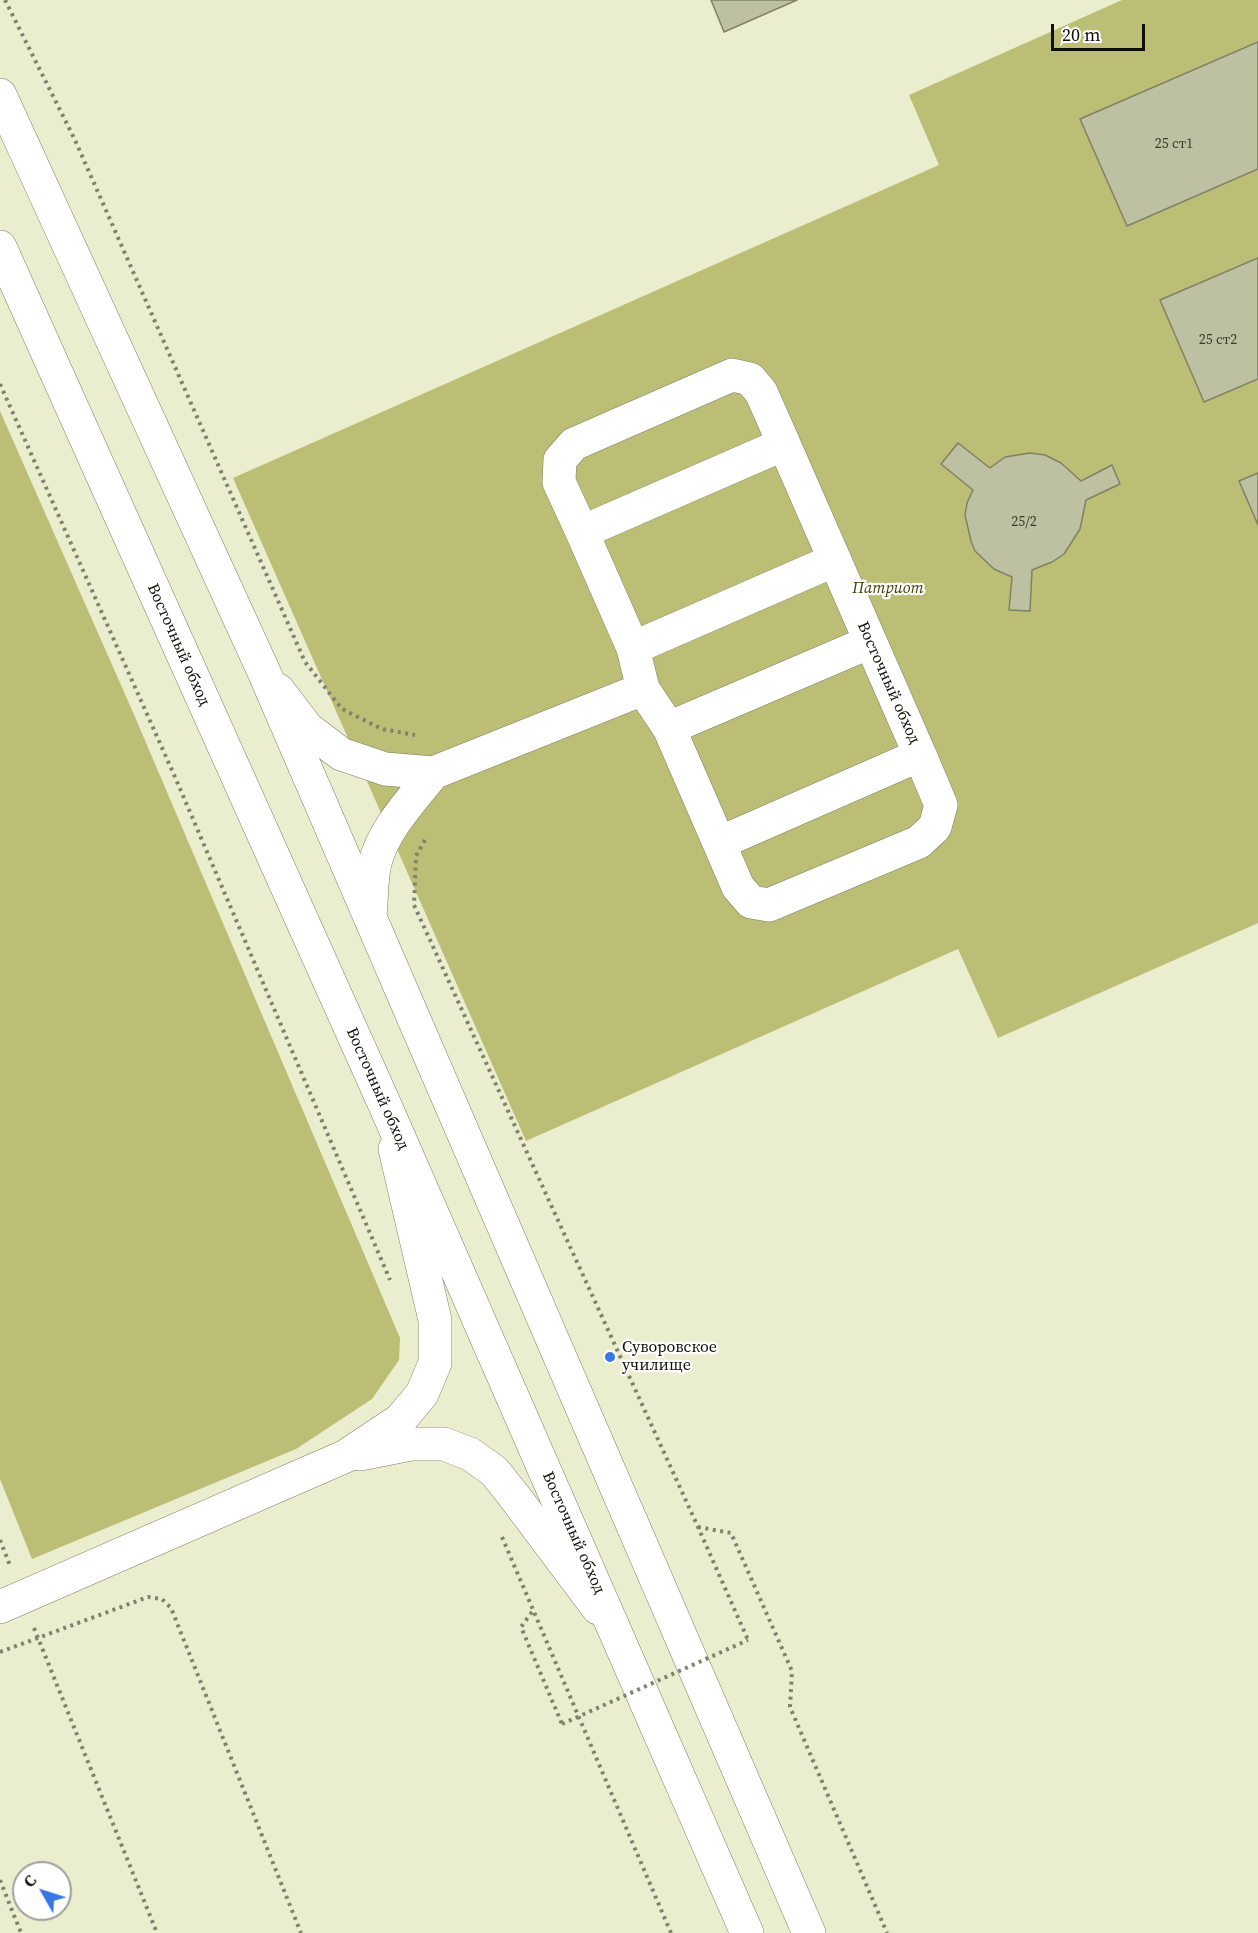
<!DOCTYPE html>
<meta charset="utf-8">
<style>
body{margin:0}
#map{position:relative;width:1258px;height:1933px;overflow:hidden;background:#ebedcf;font-family:"Source Serif 4",serif}
canvas{display:block}
.north{position:absolute;left:12px;top:1861px;width:60px;height:60px;box-sizing:border-box;background:#fff;border:2px solid #9f9f9b;border-radius:50%;rotate:309deg;font-size:16px;font-weight:700;line-height:24px;text-align:center;color:#0f0f05}
.north::after{content:'';display:block;margin:auto;width:21px;height:27px;background:#3677e5;clip-path:polygon(50% 0,100% 100%,50% 72%,0 100%)}
.scale{position:absolute;left:1051px;top:24px;width:94px;height:27px;box-sizing:border-box;border:3px solid #0f0f05;border-top:0;padding-left:8px;font-size:18px;line-height:21px;white-space:nowrap;color:#0f0f05;-webkit-text-stroke:4px #fff;paint-order:stroke}
</style>
<div id="map">
<canvas width="1258" height="1933"></canvas>
<div class="north">С</div>
<div class="scale">20 m</div>
</div>
<script>
const context = document.querySelector('canvas').getContext('2d');
context.lineJoin = 'round';
function fillPath(path, color) {
  context.fillStyle = color;
  context.fill(path, 'evenodd');
}
function stroke(path, color, width, dash) {
  context.strokeStyle = color;
  context.lineWidth = width;
  context.lineCap = dash ? 'butt' : 'round';
  context.setLineDash(dash || []);
  context.stroke(path);
}
function label(font, color, halo, rows, align = 'center') {
  context.font = font + ' "Source Serif 4",serif';
  context.lineWidth = 4.5;
  context.setLineDash([]);
  context.textBaseline = 'middle';
  context.strokeStyle = halo;
  context.fillStyle = color;
  for (const [text, x, y, turn = 0] of rows) {
    context.save();
    context.translate(x, y);
    context.rotate((+turn || 0) * Math.PI / 180);
    context.textAlign = isNaN(turn) ? turn : align;
    if (halo) context.strokeText(text, 0, 0);
    context.fillText(text, 0, 0);
    context.restore();
  }
}
fillPath(new Path2D(`
 M1122,0h136v923l-260,115 -40,-89 -432,192 -293,-663 706,-313 -30,-70z
 M0,411l132,299 268,628 -1,22 -27,39 -76,50 -264,110 -32,-80z`), '#bbbe74');
const building = new Path2D(`
 M711,0h86l-73,32z
 M1258,42v127l-131,57 -47,-107z
 M1258,258v121l-54,23 -44,-102z
 M958,443l32,25 15,-11 25,-4 15,2 16,8 20,18 31,-16 8,19 -34,16 -6,29 -16,25 -12,8 -20,8 -2,41 -21,-1 3,-33 -18,-8 -19,-18 -4,-10 -6,-26 2,-12 6,-13 -32,-26z
 M1258,473v52l-19,-44z`);
fillPath(building, '#bec0a2');
stroke(building, '#808165', 1.5);
const minor = new Path2D(`
 M582,532l-23,-50 1,-22 14,-16 158,-69 18,4 11,13 23,52
 M633,648l202,-88
 M278,690l29,38 34,26 44,15 48,4 210,-84 26,39 50,115 201,-88 -136,-311 -202,88 51,116 10,41
 M669,728l201,-86
 M719,843l19,44 13,15 18,3 150,-63 16,-15 6,-22 -21,-50
 M370,915c2,-17 1,-36 5,-52 8,-33 37,-63 58,-90
 M360,1454l51,-10h33l26,10 24,17 20,25 84,112
 M0,1607l346,-151 54,-36 22,-26 13,-31v-43l-40,-171`);
const major = new Path2D(`
 M0,95l264,577 545,1261
 M0,247l384,856 363,830`);
stroke(minor, '#7e8064', 34);
stroke(major, '#7e8064', 34);
stroke(new Path2D(`
 M5,0l70,140 230,522 37,47 40,20 33,6
 M0,384l175,393 215,503
 M425,840l-9,16 -2,49 284,622 50,113
 M698,1527l33,6 61,138 -2,36 97,226
 M502,1537l169,396
 M0,1540l11,28
 M532,1612l-11,15 41,97
 M34,1628l123,305
 M0,1652l148,-55 14,2 9,9 130,325
 M0,1880l21,53`), '#81826d', 4, [3, 4.5]);
stroke(minor, '#fff', 33);
stroke(major, '#fff', 33);
stroke(new Path2D(`
 M562,1724l186,-84`), '#81826d', 4, [3, 4.5]);
for (const [x, y, r, color] of [
 [610,1357,6,"#3677e5"]
]) {
  const dot = new Path2D();
  dot.arc(x, y, r, 0, 2 * Math.PI);
  context.fillStyle = color;
  context.fill(dot);
  stroke(dot, '#fff', 2);
}
label('14px', '#3b3b2c', null, [
 ["25 ст1",1174,144],
 ["25 ст2",1218,340],
 ["25/2",1024,522]
]);
label('italic 16px', '#414200', '#fff', [
 ["Патриот",888,589]
]);
label('16px', '#0f0f05', '#fff', [
 ["Восточный обход",178,645,66],
 ["Восточный обход",888,683,66],
 ["Восточный обход",377,1089,66],
 ["Восточный обход",573,1533,66]
]);
label('16px', '#0f0f05', '#fff', [
 ["Суворовское",622,1348],
 ["училище",622,1366]
], 'left');
</script>
